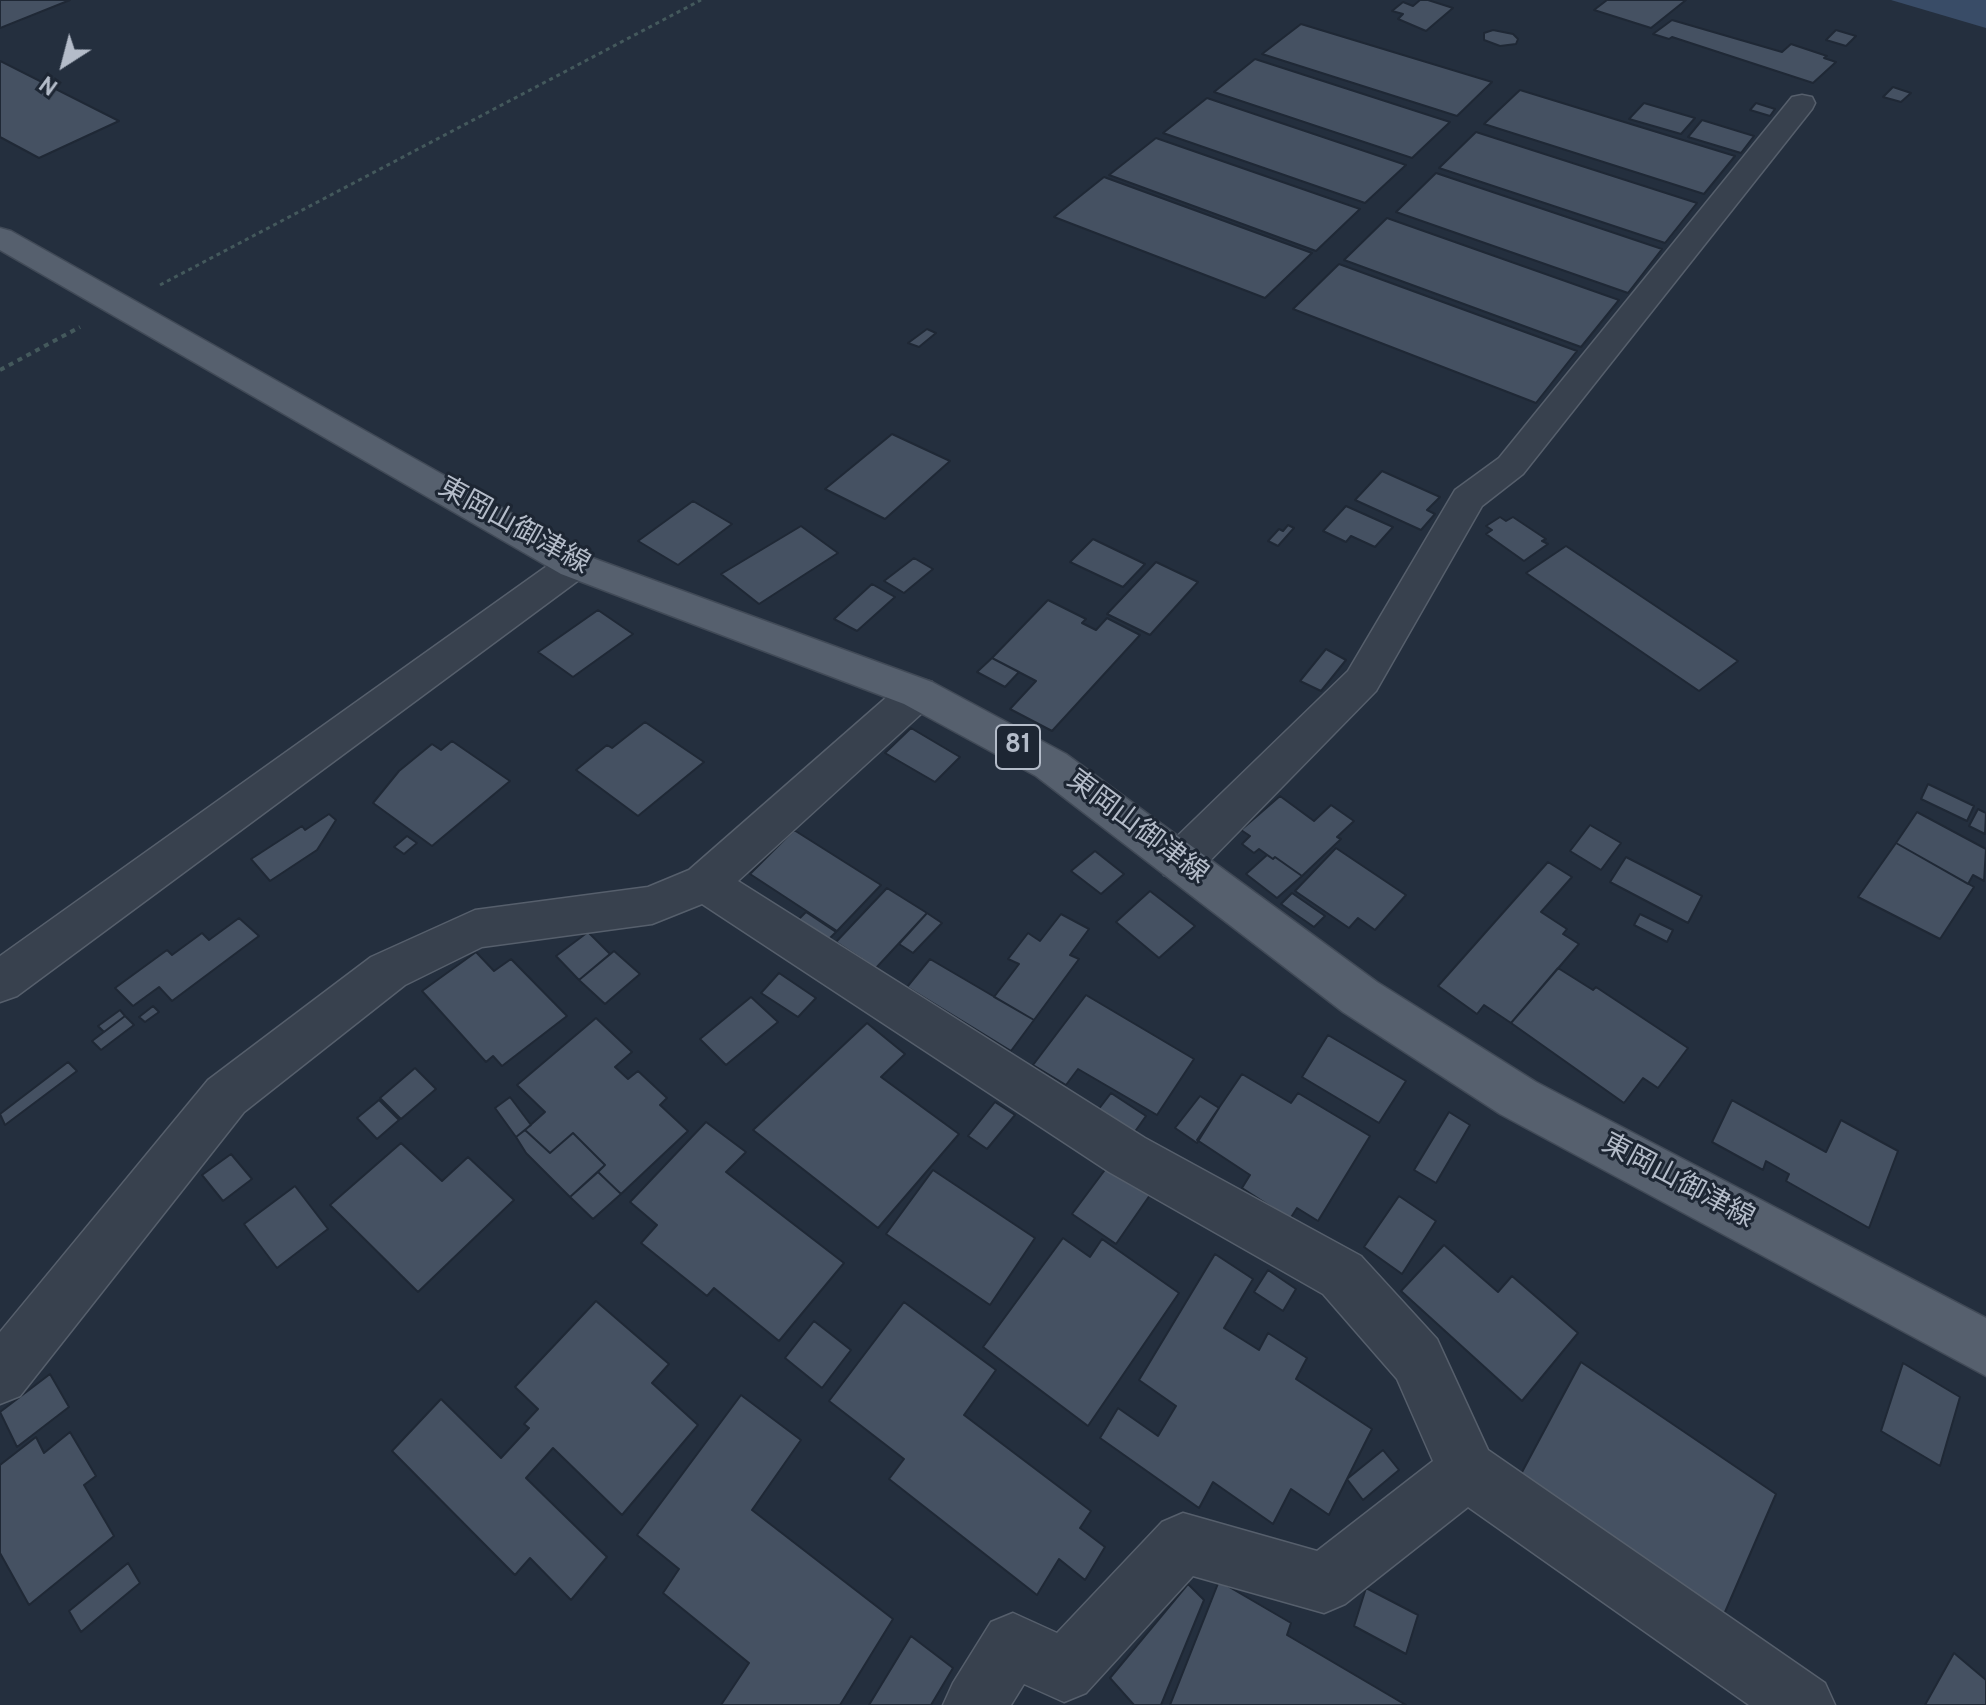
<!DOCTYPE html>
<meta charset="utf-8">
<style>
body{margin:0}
#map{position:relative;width:1986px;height:1705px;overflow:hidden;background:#242f3e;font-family:Overpass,sans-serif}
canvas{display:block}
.north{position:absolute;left:24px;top:24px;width:80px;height:80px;-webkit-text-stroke:6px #1d2633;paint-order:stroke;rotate:216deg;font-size:22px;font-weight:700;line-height:32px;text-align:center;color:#b4bcc9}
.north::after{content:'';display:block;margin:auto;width:28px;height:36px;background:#b4bcc9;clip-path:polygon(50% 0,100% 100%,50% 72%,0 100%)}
</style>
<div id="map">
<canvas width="1986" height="1705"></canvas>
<div class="north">N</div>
</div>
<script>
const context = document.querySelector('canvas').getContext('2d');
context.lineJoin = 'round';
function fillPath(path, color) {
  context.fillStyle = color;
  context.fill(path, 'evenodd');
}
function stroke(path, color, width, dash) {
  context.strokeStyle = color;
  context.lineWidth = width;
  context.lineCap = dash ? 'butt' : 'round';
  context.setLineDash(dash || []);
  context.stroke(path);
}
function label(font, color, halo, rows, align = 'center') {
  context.font = font + ' Overpass,"Noto Sans JP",sans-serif';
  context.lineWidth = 6;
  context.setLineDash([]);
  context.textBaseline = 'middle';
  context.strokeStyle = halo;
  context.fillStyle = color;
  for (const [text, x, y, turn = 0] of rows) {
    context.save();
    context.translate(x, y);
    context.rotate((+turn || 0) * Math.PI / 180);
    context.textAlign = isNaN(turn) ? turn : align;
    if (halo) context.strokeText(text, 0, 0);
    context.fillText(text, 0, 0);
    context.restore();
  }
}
fillPath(new Path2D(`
 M1891,0h95v28z`), '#394c67');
const building = new Path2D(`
 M0,0h70l-70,28z
 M1420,0h8l25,8 -27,23 -28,-12 5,-5 -11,-3 11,-9 10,4z
 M1607,0h79l-35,28 -57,-18z
 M1672,20l110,32 9,-8 36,12 -3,2 12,4 -23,21 -141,-46 -3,2 -16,-5z
 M1301,24l191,58 -35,34 -195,-62z
 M1493,30l20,4 5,5 -2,5 -16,2 -16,-6v-7z
 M1836,30l20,6 -10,10 -20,-6z
 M1255,59l195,63 -38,36 -198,-66z
 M0,61l119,60 -80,37 -39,-21z
 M1893,87l18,6 -10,9 -18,-5z
 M1520,90l215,66 -31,38 -220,-70z
 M1207,98l199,67 -41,38 -202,-70z
 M1644,103l51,15 -14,16 -52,-15z
 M1756,103l19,6 -5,7 -20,-6z
 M1702,120l52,16 -13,17 -53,-16z
 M1476,132l221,71 -32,40 -226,-75z
 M1156,138l204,71 -44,42 -207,-76z
 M1436,173l226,76 -34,44 -232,-81z
 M1104,177l208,76 -47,45 -211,-81z
 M1387,218l232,82 -38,47 -237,-87z
 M1339,264l238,87 -41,52 -243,-94z
 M927,329l9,4 -17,14 -11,-4z
 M892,434l58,27 -65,58 -60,-30z
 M1382,471l58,26 -13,13 8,4 -14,16 -66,-30z
 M693,501l39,23 -54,41 -40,-24z
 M1346,506l47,21 -18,20 -24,-11 -5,6 -23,-11z
 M1500,517l6,4 7,-4 33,22 -4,2 6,3 -24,17 -38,-27 6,-4 -6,-4z
 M1288,525l6,3 -16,18 -10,-5 11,-12 4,2z
 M801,526l37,27 -79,51 -38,-30z
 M1093,539l52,25 -22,23 -53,-25z
 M1566,546l172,115 -39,30 -173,-118z
 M914,558l19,11 -29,24 -20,-12z
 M1156,562l42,20 -48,53 -43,-21z
 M872,584l23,13 -38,34 -23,-12z
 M1048,600l38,19 -4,4 14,7 11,-12 33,17 -88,96 -42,-22 26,-28 -44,-23z
 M598,610l35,24 -60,43 -35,-25z
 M1326,649l20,11 -25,31 -21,-10z
 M992,658l27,14 -14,15 -28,-15z
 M645,722l59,40 -66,54 -62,-46 31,-25 5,3z
 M911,728l49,29 -25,25 -50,-29z
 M452,741l58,40 -78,65 -59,-43 26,-32 33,-27 9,6z
 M1928,784l46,22 -7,15 -46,-22z
 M1280,796l34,25 17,-16 23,16 -17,16 4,2 -39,37 -27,-19 -2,2 -14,-10 -5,4 -12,-9 8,-8 -9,-6z
 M1978,809l8,4 -1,21 -16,-8z
 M1917,812l69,37 -2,32 -11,-6 -5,9 -72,-41z
 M329,814l7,6 -19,30 -47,31 -19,-22 51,-33 3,4z
 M1590,825l31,18 -20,27 -31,-19z
 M794,830l87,55 -44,46 -87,-57z
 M407,836l10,7 -13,11 -10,-7z
 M1896,843l78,44 -34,52 -82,-42z
 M1336,848l70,47 -31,35 -17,-12 -9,10 -54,-37z
 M1095,851l29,23 -23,20 -30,-23z
 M1267,855l6,4 2,-2 27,19 -25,22 -31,-24z
 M1626,857l76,39 -14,27 -78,-41z
 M1548,862l24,15 -31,35 26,17 -4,5 16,10 -68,79 -27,-18 -7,9 -39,-28z
 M887,888l40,25 -51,55 -40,-26z
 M1150,891l45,35 -36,32 -43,-36z
 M1292,893l33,23 -11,11 -33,-23z
 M806,912l30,20 -12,12 -30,-20z
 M927,913l15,10 -29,30 -14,-9z
 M1061,914l28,15 -19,26 9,4 -45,61 -40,-23 25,-33 -11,-5 20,-26 12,8z
 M1640,914l33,16 -6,12 -33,-17z
 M239,918l20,18 -87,65 -13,-14 -26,19 -18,-18 52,-38 5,5 30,-22 7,7z
 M588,932l22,22 -31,26 -23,-24z
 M614,951l26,23 -35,30 -26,-24z
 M476,952l18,19 17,-12 56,57 -65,50 -9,-10 -7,6 -64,-71z
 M930,959l104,61 -23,31 -104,-64z
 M1558,968l35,22 3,-3 92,61 -30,40 -15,-10 -19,25 -113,-80z
 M779,973l37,25 -18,19 -37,-24z
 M1086,995l108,64 -37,56 -79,-46 -12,16 -33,-20z
 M751,997l27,25 -52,43 -26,-26z
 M153,1006l6,6 -14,10 -6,-5z
 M120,1010l5,6 -21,16 -6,-6z
 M125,1016l9,9 -33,25 -9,-9z
 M596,1018l36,34 -17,15 13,12 10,-8 29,27 -7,7 28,26 -67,63 -23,-22 7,-7 -32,-32 -23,20 -25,-23 20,-18 -28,-27z
 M867,1023l38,31 -24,23 78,57 -81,94 -125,-98z
 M1328,1035l78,46 -27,42 -77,-46z
 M68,1062l9,9 -72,54 -5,-11z
 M415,1068l21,21 -35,30 -21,-21z
 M1242,1074l49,29 7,-10 72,43 -52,85 -21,-13 -7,11 -48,-31 8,-13 -53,-35z
 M1111,1093l35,23 -12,17 -36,-23z
 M1200,1096l19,12 -22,35 -22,-15z
 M510,1097l21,28 -15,12 -21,-29z
 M379,1100l20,20 -22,19 -20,-21z
 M1732,1100l94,52 15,-32 57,31 -29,77 -83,-47 3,-7 -23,-13 -3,9 -51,-28z
 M995,1102l20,13 -28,34 -19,-13z
 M1449,1112l21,13 -34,58 -22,-13z
 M706,1122l40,30 -20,20 118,91 -65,78 -65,-53 -7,8 -66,-53 16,-18 -27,-23z
 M525,1130l25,23 23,-20 32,32 -35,32 -44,-44 -10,-16z
 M401,1143l41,38 26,-24 46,43 -96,92 -88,-87z
 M231,1154l21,25 -29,22 -21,-26z
 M1107,1167l43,28 -34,49 -44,-30z
 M933,1170l102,68 -45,67 -104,-71z
 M598,1172l23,22 -28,25 -23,-22z
 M295,1186l33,43 -51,39 -33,-44z
 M1399,1196l37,25 -34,53 -38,-27z
 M1063,1238l27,19 12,-18 77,54 -91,133 -105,-79z
 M1444,1245l54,47 14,-16 66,57 -56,68 -121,-110z
 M1215,1254l38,25 -29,49 35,22 9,-17 39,25 -11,21 76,50 -43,86 -38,-26 -18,35 -60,-42 -14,26 -99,-70 18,-30 40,28 18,-30 -37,-26z
 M1268,1270l28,19 -13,22 -29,-19z
 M596,1301l73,63 -17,19 46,42 -76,90 -69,-67 -27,30 81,79 -36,43 -41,-42 -15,17 -123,-124 49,-52 60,59 28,-30 -5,-4 14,-15 -23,-22z
 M904,1302l92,68 -32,45 127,96 -11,17 25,19 -20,33 -26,-21 -22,36 -148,-116 15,-20 -75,-58z
 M814,1321l37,29 -29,38 -37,-30z
 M1581,1362l195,132 -54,125 -201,-145z
 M1903,1363l57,34 -20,69 -59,-35z
 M50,1374l19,33 -52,40 -17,-35z
 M741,1395l60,45 -49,70 141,109 -53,86h-119l28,-42 -86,-70 16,-24 -42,-34z
 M70,1432l26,44 -12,9 30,51 -85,69 -29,-52v-88l36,-28 8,16z
 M1383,1450l16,20 -36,30 -16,-21z
 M128,1563l12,20 -59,49 -12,-21z
 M1219,1581l72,42 -4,12 119,70h-236z
 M1188,1584l16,16 -43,105h-27l-24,-27z
 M1366,1588l52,27 -12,39 -52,-28z
 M911,1636l42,32 -22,37h-62z
 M1954,1653l32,27v25h-61z`);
fillPath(building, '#455162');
stroke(building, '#1f2835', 2);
const minor = new Path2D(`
 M1802,95l10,2 3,6 -3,6 -289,365 -41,32 -106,185 -180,184 -16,5 -16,-5 -6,-13 6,-13 184,-178 107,-181 44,-32 293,-361z
 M574,552l13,4 6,9 -6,9 -570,422 -17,6v-46l561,-400z
 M918,678l14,4 6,11 -6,11 -194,177 407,257 216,118 76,83 51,111 337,233 10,22h-86l-281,-198 -123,97 -21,9 -131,-37 -107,117 -22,9 -40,-18 -13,21h-68l10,-22 38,-61 22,-9 44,20 105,-111 21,-9 134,38 116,-90 -36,-82 -74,-85 -214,-122 -407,-268 -50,20 -170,23 -77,38 -161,127 -224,284 -20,8v-72l208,-252 163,-123 104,-47 173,-23 41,-17 215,-188z`);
const major = new Path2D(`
 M0,228l11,3 576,325 345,126 134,72 311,228 159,100 450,236v58l-486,-262 -157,-102 -307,-236 -132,-72 -343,-130 -561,-324z`);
stroke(minor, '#565f6c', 3);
stroke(major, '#414a57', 3);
stroke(new Path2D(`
 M160,285l541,-285`), '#44595c', 3, [4, 4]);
stroke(new Path2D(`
 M0,370l80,-43`), '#44595c', 4, [5, 5]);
fillPath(minor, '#38414e');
fillPath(major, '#56606e');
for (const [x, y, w] of [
 [1018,747,44]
]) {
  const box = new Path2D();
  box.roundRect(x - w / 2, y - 22, w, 44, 6);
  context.fillStyle = '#1d2633';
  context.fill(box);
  stroke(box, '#b4bcc9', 2);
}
label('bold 26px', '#b4bcc9', null, [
 ["81",1018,747]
]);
label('28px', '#b4bcc9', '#1d2633', [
 ["東岡山御津線",513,528,29],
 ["東岡山御津線",1136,829,37],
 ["東岡山御津線",1677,1183,28]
]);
</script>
